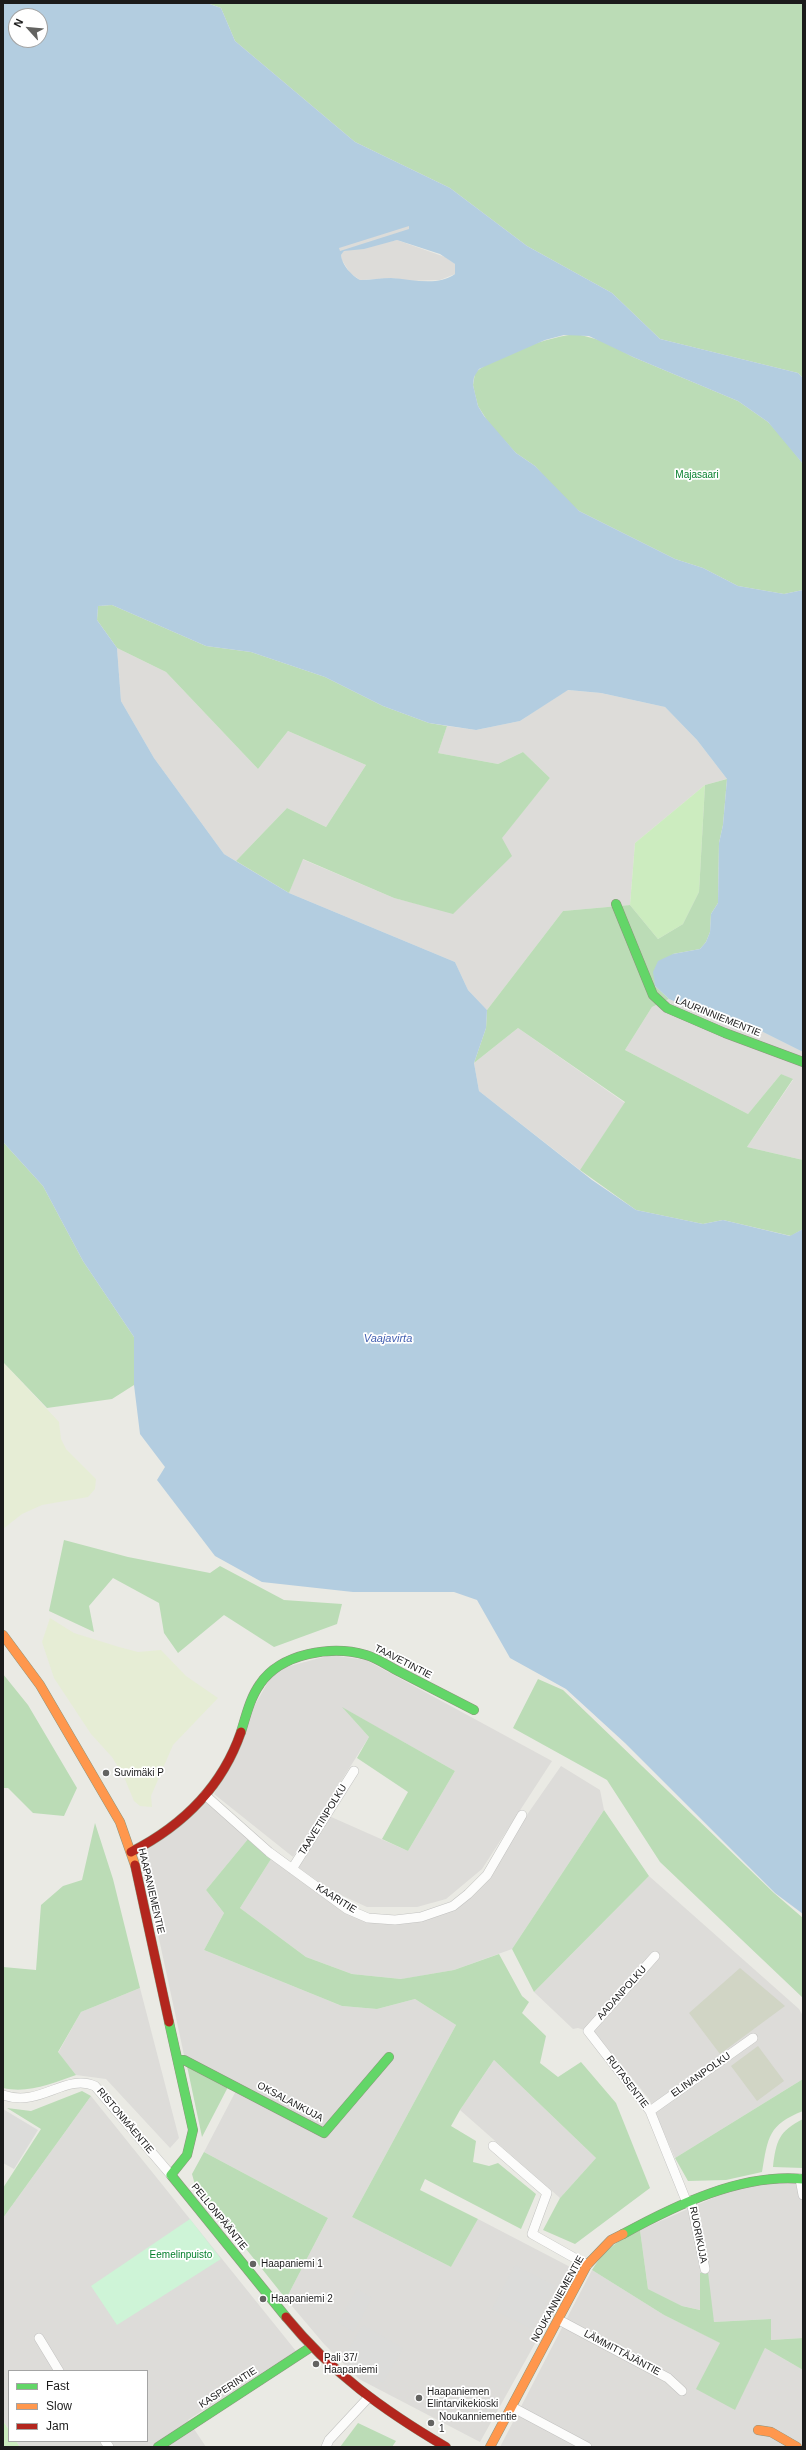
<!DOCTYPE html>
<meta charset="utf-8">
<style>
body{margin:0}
#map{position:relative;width:806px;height:2450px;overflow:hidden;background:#eaeae4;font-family:Arial,sans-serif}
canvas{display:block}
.frame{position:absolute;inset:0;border:4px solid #1b1b1b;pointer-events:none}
.legend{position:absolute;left:8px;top:2370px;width:140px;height:72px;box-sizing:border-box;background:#fff;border:1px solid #a4a4a4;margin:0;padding:5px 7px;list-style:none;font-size:12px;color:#1b1b1b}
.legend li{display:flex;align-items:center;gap:8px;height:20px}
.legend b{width:20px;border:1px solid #a4a4a4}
.north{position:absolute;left:8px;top:8px;width:40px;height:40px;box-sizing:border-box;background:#fff;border:1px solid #a4a4a4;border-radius:50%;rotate:297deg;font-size:11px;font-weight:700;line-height:16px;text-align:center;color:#1b1b1b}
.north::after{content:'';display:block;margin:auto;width:14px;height:18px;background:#636361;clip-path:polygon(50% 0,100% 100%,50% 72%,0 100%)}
</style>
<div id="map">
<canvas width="806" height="2450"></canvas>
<div class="frame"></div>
<ul class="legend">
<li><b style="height:5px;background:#63d668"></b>Fast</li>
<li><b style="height:5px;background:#ff974d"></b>Slow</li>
<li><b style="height:5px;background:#b3261e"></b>Jam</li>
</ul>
<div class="north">N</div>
</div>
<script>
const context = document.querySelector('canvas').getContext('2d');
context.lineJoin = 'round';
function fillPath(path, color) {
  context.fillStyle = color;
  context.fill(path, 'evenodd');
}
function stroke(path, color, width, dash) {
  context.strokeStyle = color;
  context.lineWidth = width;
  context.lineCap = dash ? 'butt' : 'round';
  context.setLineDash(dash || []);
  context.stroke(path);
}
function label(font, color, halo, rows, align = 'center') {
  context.font = font + ' Arial,sans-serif';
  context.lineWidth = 3.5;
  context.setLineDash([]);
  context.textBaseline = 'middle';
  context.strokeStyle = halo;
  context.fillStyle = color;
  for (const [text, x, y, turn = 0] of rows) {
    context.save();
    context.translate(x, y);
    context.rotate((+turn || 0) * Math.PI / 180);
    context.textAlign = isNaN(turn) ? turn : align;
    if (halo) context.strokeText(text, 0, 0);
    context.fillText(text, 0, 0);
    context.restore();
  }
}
fillPath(new Path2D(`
 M397,240l48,17 10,7v10l-15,6 -34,1 -13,-3 -33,2 -10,-7 -8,-13 -1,-5 3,-4z
 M117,648l49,24 92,97 30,-38 78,34 -40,62 -39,-19 -51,53 -12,-7 -70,-96 -33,-57z
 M567,690l34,3 64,14 32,33 30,39 -22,6 -70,58 -5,62 -67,6 -76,99 -19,-20 -13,-28 -166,-69 13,-34 92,39 59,15 48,-75 49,-60 -27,-26 -25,12 -60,-11 9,-27 29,4 44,-9z
 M669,999l22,10 46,10 66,33v108l-56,-13 46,-67 -12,-6 -33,40 -123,-64 27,-43z
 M518,1028l107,75 -45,67 -101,-79 -5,-28z
 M331,1655l35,5 186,101 -70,108 -36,30 -29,8h-50l-37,-17 -32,-23 31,-51 79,35 47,-80 -112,-63 26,29 -76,120 -79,-63 38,-84 20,-35 14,-8z
 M561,1766l39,24 4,20 -92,139 -58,21 -52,9 -50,-5 -46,-17 -66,-49 31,-49 55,40 68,23 75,-24z
 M206,1800l42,39 -42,51 18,23 -20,37 138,56 35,3 38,-10 41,26 -104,192 99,50 27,-48 98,51 -96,172 -121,-63 -35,-35 -38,-45 42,-81 -124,-66 35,-67 -55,-30 -26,-121 -20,-78z
 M649,1876l150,133 4,7v63l-128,79 -26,-59 -53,-65 -18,-6 -5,1 -39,-37z
 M140,1988l39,150 -9,10 -64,-69 -30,-4 -18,-22 23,-41z
 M494,2060l102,98 -36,40 -100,-88z
 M91,2096l205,255 -108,69 18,27h-186l-4,-6h131v-70h-138v59l-6,-9v-203z
 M782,2181l21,2v155l-32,2v-21l-57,3 -14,-49 1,37 -19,-4 -34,-17 -8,-59 91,-40z
 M592,2270l72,45 57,28 13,67 31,-62 38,22v77h-303z`), '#dddcd9');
fillPath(new Path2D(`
 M740,1968l45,38 -65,48 -31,-41z
 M758,2046l26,35 -27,20 -26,-35z`), '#d1d5c5');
fillPath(new Path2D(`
 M3,1362l56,60 2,17 5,10 30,30 -1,10 -7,8 -46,8 -20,9 -19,15z
 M50,1618l24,15 45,14 19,5 23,-2 25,26 32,22 -45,47 -22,51 1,11 -12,-1 -6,-5 -10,-24 -12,-20 -21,-23 -37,-56 -12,-36z`), '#e6edd5');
fillPath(new Path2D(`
 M705,785l-6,107 -16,32 -25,15 -28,-34 5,-62z
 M3,2421l6,9v11h7l4,6h-17z`), '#ccecbf');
fillPath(new Path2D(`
 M207,3h596v375l-5,-5 -138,-34 -48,-46 -85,-47 -77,-58 -95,-46 -120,-101 -14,-33z
 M577,334l26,7 30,16 105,44 30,21 14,15 21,27v126l-19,4 -46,-8 -35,-18 -28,-9 -96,-48 -13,-10 -31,-35 -19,-13 -26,-28 -12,-19 -3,-12 -2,-9 2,-12c20,-18 76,-37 102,-39z
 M112,605l94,41 45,6 74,25 58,29 46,17 18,3 -9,27 60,11 25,-12 27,26 -48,60 10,18 -59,58 -59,-16 -91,-39 -14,34 -53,-32 51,-53 39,19 40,-62 -78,-34 -30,38 -92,-97 -49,-24 -20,-28 1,-14z
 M727,779l-4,46 -4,18 -1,60 -7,11 -1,18 -4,10 -6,7 -27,5 -18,32 14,13 -17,8 -27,43 123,64 33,-40 12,5 -46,68 56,13v69l-12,7 -68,-16 -20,4 -67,-14 -56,-40 45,-68 -107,-74 -44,35 12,-35 1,-18 76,-99 67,-6 28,34 25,-15 16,-32 6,-107z
 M3,1142l40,44 40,75 51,76v48l-22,14 -65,9 -44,-46z
 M64,1540l64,17 82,16 10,-7 64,34 58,4 -5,20 -63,23 -50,-32 -46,38 -14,-20 -5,-30 -46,-25 -24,28 5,26 -45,-21z
 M3,1674l25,31 49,83 -13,28 -31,-3 -25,-25h-5z
 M538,1679l25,11 211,203 29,25v80l-143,-136 -53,-82 -94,-52z
 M342,1707l113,64 -47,80 -26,-12 26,-47 -51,-34 12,-21z
 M604,1810l45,66 -115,116 -22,-43z
 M95,1823l18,56 27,109 -59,24 -23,40 18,23c-23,8 -48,19 -73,13v-121l33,3 5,-65 22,-19 19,-6z
 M248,1839l23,20 -31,49 66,49 46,17 49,5 53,-9 45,-16 23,42 7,6 -7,11 24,23 -6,27 18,14 23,-15 35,41 34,85 -75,56 -32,-14 17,-32 36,-40 -102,-98 -34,50 -9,16 25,15 -3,21 16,4 9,-3 38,31 -15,35 -96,-50 -5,11 58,29 -27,48 -99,-50 104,-192 -41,-26 -38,10 -35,-3 -138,-56 20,-37 -18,-23z
 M187,2066l41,21 -26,50z
 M803,2079v32c-35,14 -35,26 -41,61l-36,8 -38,1 -13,-23z
 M82,2091l9,5 -88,122v-30l38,-59 -34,-21 24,3z
 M803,2119v49l-30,-1c3,-26 6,-36 30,-48z
 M204,2152l124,66 -42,81 -91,-114 -3,-11z
 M640,2230l8,59 34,17 18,4v-37l8,-1 6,50 57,-3v21l32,-2v32l-38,-22 -30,62 -39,-21 24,-46 -56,-28 -72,-45c14,-22 25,-29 48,-40z
 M358,2423l38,18 -4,6h-52z`), '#bbdcb6');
fillPath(new Path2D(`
 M190,2219l31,40 -104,66 -26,-39z`), '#cef4d7');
fillPath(new Path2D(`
 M3,2109l35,21 -24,39 -11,-6z
 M515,2265l40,21 -23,43 -40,-20z
 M357,2289l15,9 -18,34 -16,-9z
 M363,2325l40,23 -20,35 -41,-23z`), '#dcdcda');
fillPath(new Path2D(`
 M3,3h204l14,5 14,33 120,101 95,46 77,58 85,47 48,46 138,34 5,5v86l-35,-42 -30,-21 -105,-44 -44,-21 -25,-1 -19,5 -66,29 -5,8 -1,8 5,21 6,10 32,37 19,13 44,45 96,48 28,9 35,18 46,8 19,-4v462l-66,-33 -46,-10 -22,-10 -14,-13 -2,-14 5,-11 15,-7 27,-5 6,-7 4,-10 1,-18 7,-11 1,-60 4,-18 4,-46 -30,-39 -32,-33 -64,-14 -33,-3 -48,31 -44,9 -47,-7 -46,-17 -58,-29 -74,-25 -45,-6 -94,-41 -14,1 -1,14 20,28 4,53 33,57 70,96 65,39 166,69 13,28 19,20 -1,18 -12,35 5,28 113,89 44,30 67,14 20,-4 67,16 13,-7v685l-28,-21 -150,-150 -59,-54 -56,-31 -33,-58 -23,-8h-101l-91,-10 -47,-26 -58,-76 8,-13 -25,-33 -6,-49v-48l-51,-76 -40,-75 -40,-44zM16,16h24v24h-24zM397,240l43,14 15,10v10c-18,13 -43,5 -64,4 -10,0 -20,2 -31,2 -9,-5 -18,-15 -19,-25l3,-4 20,-2z`), '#b3cde0');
fillPath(new Path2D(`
 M409,226v3l-69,22 -1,-3z`), '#dcdcd9');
const street = new Path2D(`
 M205,1795l64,57 78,57 21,9 27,2 26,-3 32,-11 15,-12 19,-19 35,-60
 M292,1869l62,-98
 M655,1956l-67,75 62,80 37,92
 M3,2095c37,13 62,-22 92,-9l76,89
 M650,2111l103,-73
 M493,2146l54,47 -15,41 55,31
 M800,2179l3,16
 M691,2201l14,68
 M559,2320l109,58 14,13
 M39,2338l20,33
 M512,2407l75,40
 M105,2441l4,6
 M326,2447l3,-7 39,-42`);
const fast = new Path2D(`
 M616,904l37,91 14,13 58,25 78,29
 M241,1732c5,-16 9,-34 19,-48 21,-31 72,-39 106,-29 11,3 22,11 32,16 25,13 51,26 76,39
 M169,2022l24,108 -6,25 -16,20 115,142
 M178,2060h6l140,73 65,-76
 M623,2234c53,-29 119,-61 180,-55
 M158,2447l153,-100`);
const slow = new Path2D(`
 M3,1635l37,50 80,137 15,43
 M758,2430l13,2 26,15
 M490,2447l97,-182 24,-25 12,-6`);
const jam = new Path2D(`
 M131,1852c51,-26 91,-65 110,-120
 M135,1865l34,157
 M286,2317c46,56 97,93 160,130`);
stroke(street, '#c2c2c0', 10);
stroke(fast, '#8d957c', 10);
stroke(slow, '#8d957c', 10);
stroke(jam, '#8d957c', 10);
stroke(street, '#fcfcfb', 9);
stroke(fast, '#63d668', 9);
stroke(slow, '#ff974d', 9);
stroke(jam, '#b3261e', 9);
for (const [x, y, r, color] of [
 [106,1773,4,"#636361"],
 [253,2264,4,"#636361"],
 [263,2299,4,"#636361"],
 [316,2364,4,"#636361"],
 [419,2398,4,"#636361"],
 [431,2423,4,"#636361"]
]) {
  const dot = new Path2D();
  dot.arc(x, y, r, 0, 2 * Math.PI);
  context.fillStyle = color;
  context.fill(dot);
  stroke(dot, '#fff', 1.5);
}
label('10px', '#047f2b', '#fff', [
 ["Majasaari",697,475],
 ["Eemelinpuisto",181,2255]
]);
label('10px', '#1b1b1b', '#fff', [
 ["LAURINNIEMENTIE",718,1017,22],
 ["TAAVETINTIE",403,1662,27],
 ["TAAVETINPOLKU",323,1820,-58],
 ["HAAPANIEMENTIE",151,1891,77],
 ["KAARITIE",336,1899,32],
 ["AADANPOLKU",622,1993,-48],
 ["ELINANPOLKU",701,2075,-35],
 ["RUTASENTIE",627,2082,53],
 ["OKSALANKUJA",290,2102,28],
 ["RISTONMÄENTIE",125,2121,50],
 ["PELLONPÄÄNTIE",219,2217,51],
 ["RUORIKUJA",698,2235,79],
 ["NOUKANNIEMENTIE",558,2299,-61],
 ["LÄMMITTÄJÄNTIE",622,2353,28],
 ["KASPERINTIE",228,2388,-33]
]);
label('10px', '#1b1b1b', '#fff', [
 ["Suvimäki P",114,1773],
 ["Haapaniemi 1",261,2264],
 ["Haapaniemi 2",271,2299],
 ["Pali 37/",324,2358],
 ["Haapaniemi",324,2370],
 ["Haapaniemen",427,2392],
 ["Elintarvikekioski",427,2404],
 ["Noukanniementie",439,2417],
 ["1",439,2429]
], 'left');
label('italic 11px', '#425fb1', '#fff', [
 ["Vaajavirta",388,1339]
]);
</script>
